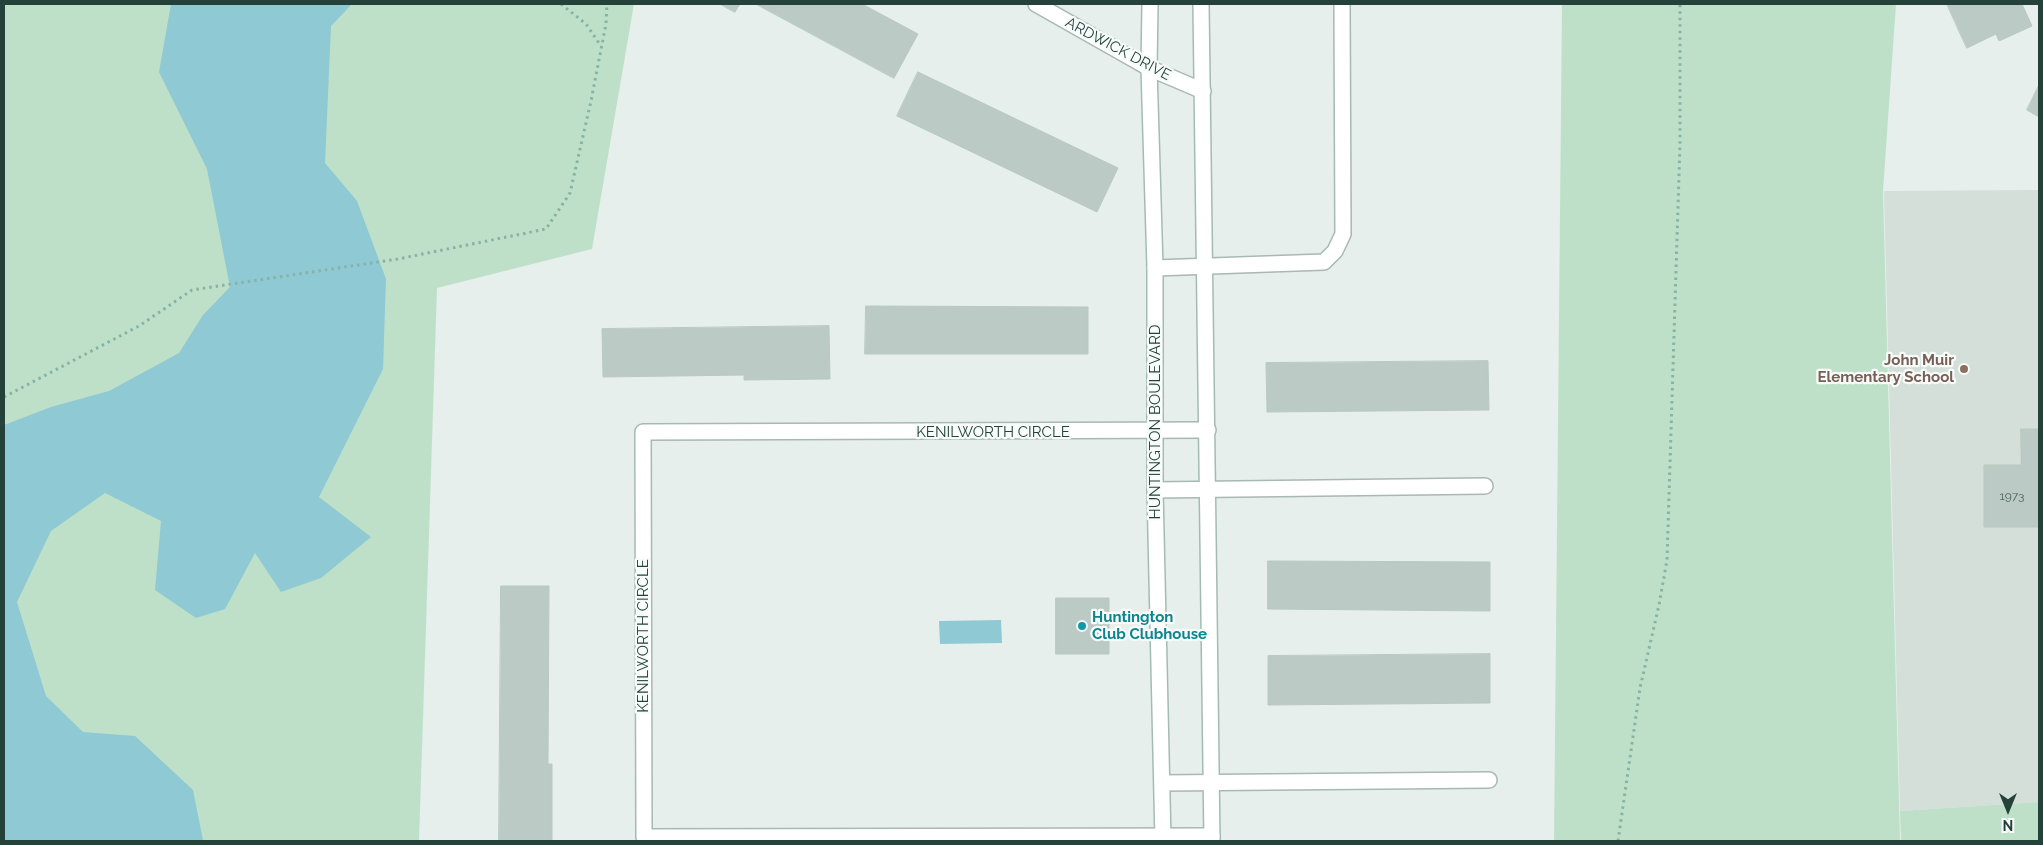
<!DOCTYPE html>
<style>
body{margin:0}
#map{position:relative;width:2043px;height:845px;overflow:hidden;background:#e6efeb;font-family:Raleway,sans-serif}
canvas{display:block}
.frame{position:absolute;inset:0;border:5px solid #24423a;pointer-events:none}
.north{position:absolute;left:1983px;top:785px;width:50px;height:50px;-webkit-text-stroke:4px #f7fbf9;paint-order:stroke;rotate:180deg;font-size:14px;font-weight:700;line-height:20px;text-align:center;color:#24423a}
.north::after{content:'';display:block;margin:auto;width:18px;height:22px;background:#24423a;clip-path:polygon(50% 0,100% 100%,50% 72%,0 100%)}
</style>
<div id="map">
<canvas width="2043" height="845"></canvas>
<div class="frame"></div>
<div class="north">N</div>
</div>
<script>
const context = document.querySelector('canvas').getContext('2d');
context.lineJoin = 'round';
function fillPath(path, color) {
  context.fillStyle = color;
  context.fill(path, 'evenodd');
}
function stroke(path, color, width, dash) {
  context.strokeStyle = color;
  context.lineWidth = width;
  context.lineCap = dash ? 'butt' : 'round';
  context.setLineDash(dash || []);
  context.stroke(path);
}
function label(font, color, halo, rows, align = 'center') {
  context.font = font + ' Raleway,sans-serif';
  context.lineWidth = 4.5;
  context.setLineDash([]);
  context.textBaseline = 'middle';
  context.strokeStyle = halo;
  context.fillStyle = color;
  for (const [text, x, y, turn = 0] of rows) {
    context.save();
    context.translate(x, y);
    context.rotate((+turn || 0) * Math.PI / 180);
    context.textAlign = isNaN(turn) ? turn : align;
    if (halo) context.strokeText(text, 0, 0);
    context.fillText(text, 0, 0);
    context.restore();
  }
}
fillPath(new Path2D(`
 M2039,190v612l-139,9 -16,-620z`), '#d4dfda');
fillPath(new Path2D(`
 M4,4h630l-42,245 -155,39 -18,553h-415z
 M1562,4h334l-13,187 17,650h-346z
 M2039,802v39h-138l-1,-30z`), '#bfe0c8');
fillPath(new Path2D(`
 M171,4h181l-21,22 -6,137 32,38 29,78 -3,90 -64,128 52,40 -50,41 -40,14 -26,-39 -30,56 -29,9 -41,-28 6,-69 -56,-28 -54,38 -34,71 29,94 37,36 52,4 58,54 10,50 5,1h-204v-416l47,-18 58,-16 70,-38 24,-38 27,-28 -23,-118 -48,-97z
 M1001,620l1,23 -62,1 -1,-23z`), '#8ec9d4');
const building = new Path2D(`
 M720,4h20l-5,8z
 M756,4h106l56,30 -24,44z
 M1947,4h75l10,22 -33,15 -3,-7 -29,14z
 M918,72l200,96 -21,44 -200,-96z
 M2039,85v32l-12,-7z
 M866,306l222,1v47h-223z
 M829,326l1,53 -86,1v-5l-141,2 -1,-48z
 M1488,361l1,49 -222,2 -1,-49z
 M2021,429h18v98h-55v-62h37z
 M1268,561l222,1v49l-222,-2z
 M501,586h48l-1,178h4v77h-53z
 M1056,598h53v56h-53z
 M1490,654v49l-222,2v-49z`);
fillPath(building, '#bbcac4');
stroke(building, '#b8c9c2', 1);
const lane = new Path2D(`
 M1155,268l169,-6 11,-11 8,-17 -1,-230
 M1155,490l330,-4
 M1162,783l327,-3`);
const street = new Path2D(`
 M1036,4l113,64 54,23
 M1208,430l-565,2 1,405 568,-1`);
const secondary = new Path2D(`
 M1150,4l-1,64 6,200v222l8,351
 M1201,4l11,837`);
stroke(lane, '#a8b8b2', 18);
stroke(street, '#a8b8b2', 18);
stroke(secondary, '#a4bbb3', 18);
stroke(new Path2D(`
 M561,4l25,20 15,22
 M4,397l135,-71 53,-36 206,-31 148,-30 24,-36 21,-92 15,-77 1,-20
 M1618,841l22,-153 19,-83 8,-45 13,-417v-139`), '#86b3a5', 3, [2.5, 4]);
stroke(lane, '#fff', 15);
stroke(street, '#fff', 15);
stroke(secondary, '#fff', 15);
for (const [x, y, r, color] of [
 [1964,369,5,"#8d6e63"],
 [1082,626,5,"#0f9aa8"]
]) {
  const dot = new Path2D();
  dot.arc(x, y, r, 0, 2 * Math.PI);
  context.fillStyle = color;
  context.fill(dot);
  stroke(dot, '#f7fbf9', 2);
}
label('12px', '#4a645c', null, [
 ["1973",2012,496]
]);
label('15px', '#24423a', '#f7fbf9', [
 ["ARDWICK DRIVE",1118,49,28],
 ["HUNTINGTON BOULEVARD",1155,422,-90],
 ["KENILWORTH CIRCLE",993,432],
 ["KENILWORTH CIRCLE",643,636,-90]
]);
label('bold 15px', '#785e54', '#f7fbf9', [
 ["John Muir",1954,360],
 ["Elementary School",1954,377]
], 'right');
label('bold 15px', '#0d838f', '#f7fbf9', [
 ["Huntington",1092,617],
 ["Club Clubhouse",1092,634]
], 'left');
</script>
